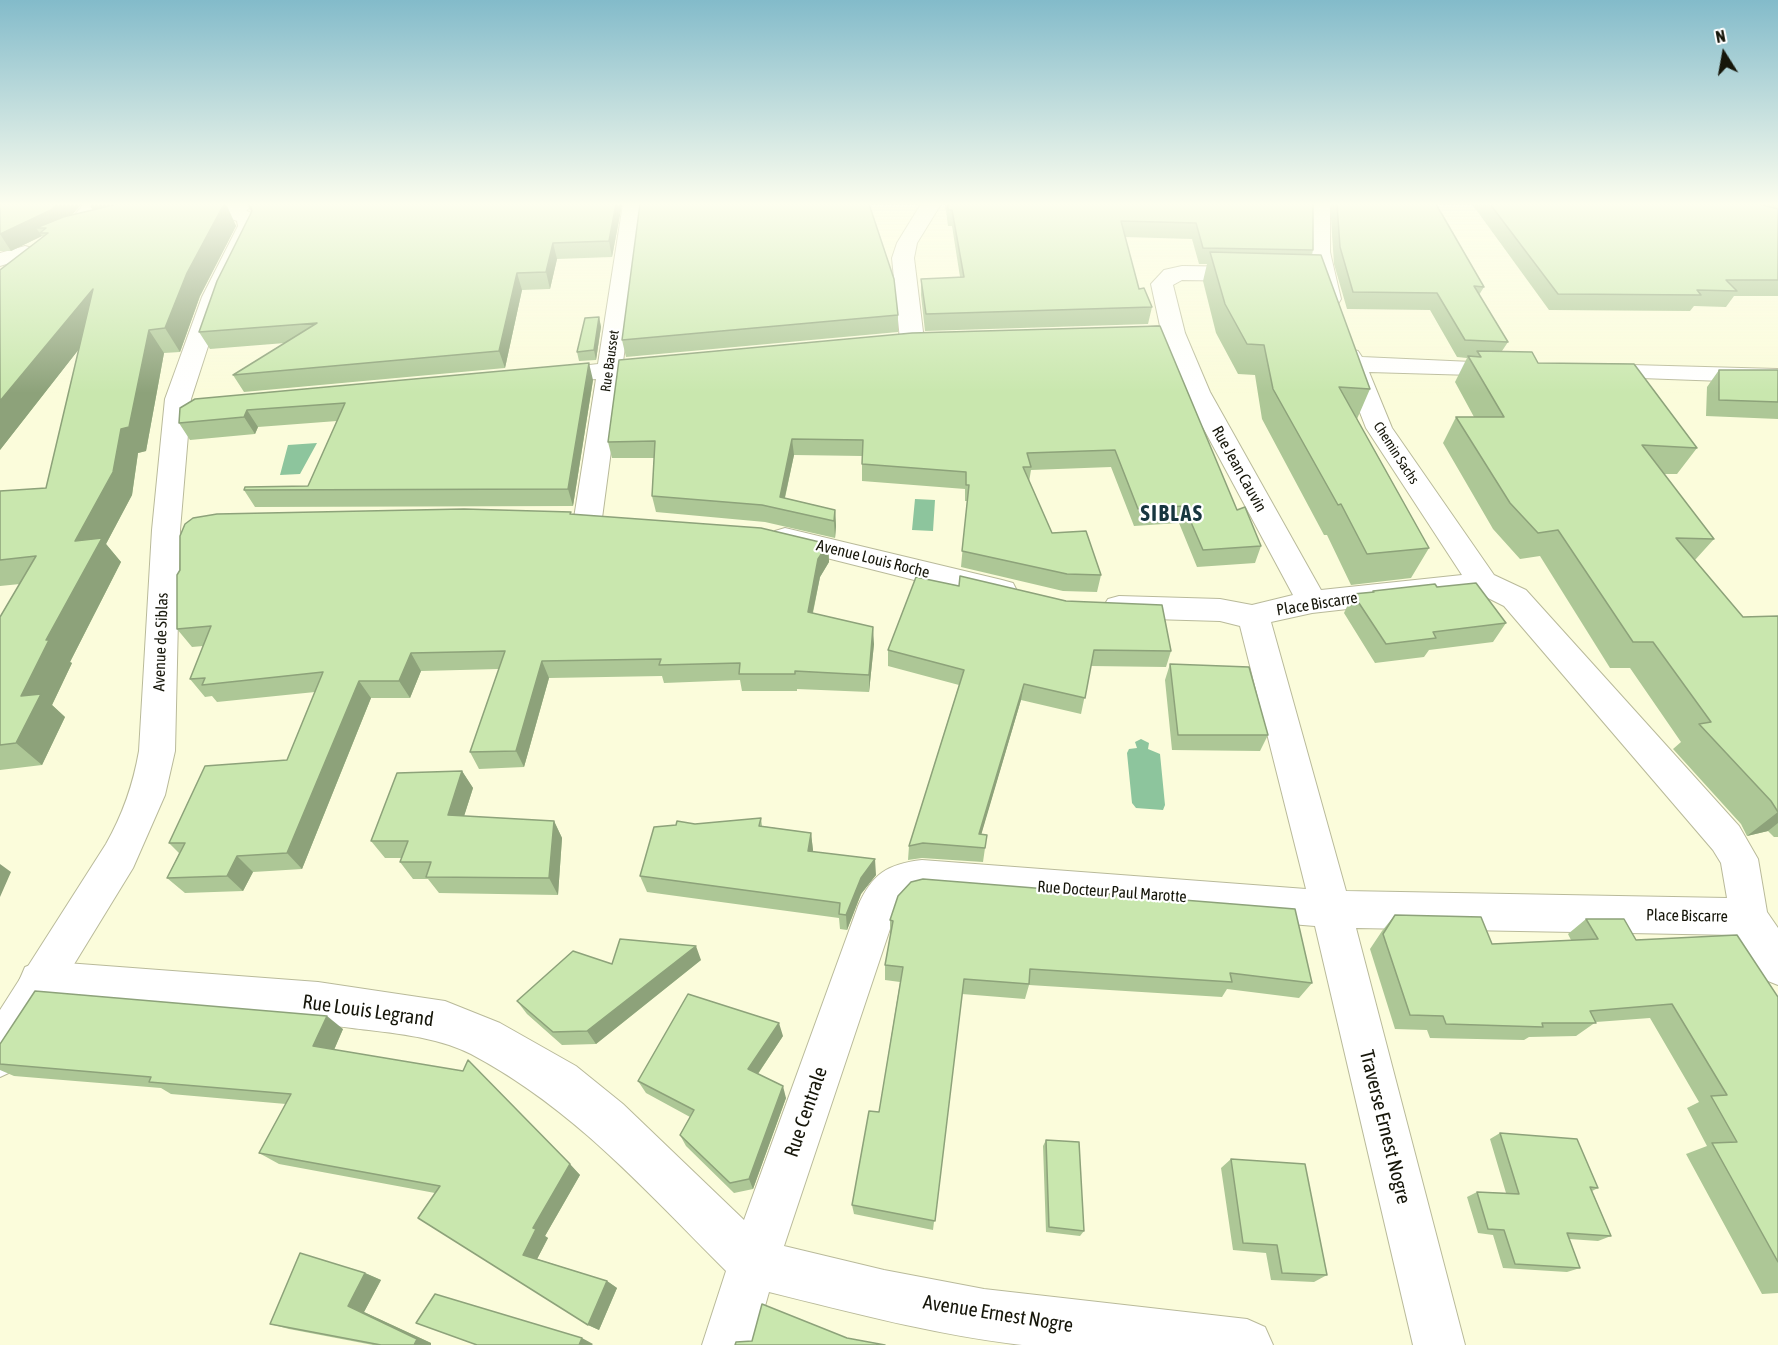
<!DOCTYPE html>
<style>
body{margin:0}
#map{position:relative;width:1778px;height:1345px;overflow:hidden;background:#fbfcdb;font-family:"Asap Condensed",sans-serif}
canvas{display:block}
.north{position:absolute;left:1694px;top:24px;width:60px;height:60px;-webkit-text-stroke:4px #fff;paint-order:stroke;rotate:349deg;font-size:16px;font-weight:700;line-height:24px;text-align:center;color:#16160a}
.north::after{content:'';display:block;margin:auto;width:21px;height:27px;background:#16160a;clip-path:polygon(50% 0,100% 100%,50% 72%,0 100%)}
</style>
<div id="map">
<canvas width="1778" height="1345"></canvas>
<div class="north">N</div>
</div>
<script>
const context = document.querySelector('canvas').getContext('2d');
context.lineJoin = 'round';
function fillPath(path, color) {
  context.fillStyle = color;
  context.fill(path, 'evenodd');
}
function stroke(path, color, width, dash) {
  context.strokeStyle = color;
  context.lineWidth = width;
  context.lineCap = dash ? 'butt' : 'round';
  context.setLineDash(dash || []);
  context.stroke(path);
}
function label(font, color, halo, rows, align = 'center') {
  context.font = font + ' "Asap Condensed",sans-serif';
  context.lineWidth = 4.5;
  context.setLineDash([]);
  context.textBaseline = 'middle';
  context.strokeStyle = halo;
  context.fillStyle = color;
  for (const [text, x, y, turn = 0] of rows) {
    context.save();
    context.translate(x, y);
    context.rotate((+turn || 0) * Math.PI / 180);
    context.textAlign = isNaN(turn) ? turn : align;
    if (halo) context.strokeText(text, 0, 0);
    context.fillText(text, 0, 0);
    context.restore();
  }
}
fillPath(new Path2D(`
 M317,443l-17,31 -20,1 8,-30z
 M915,499l20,1 -2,31 -21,-1z
 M1141,739l8,4 -1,6 12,5 5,51 -2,5 -27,-2 -4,-5 -5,-50 2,-4 8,-1 -2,-6z`), '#8dc59d');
const street = new Path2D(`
 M84,204h21l-15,18 8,6 -3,4c-11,3 -21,7 -32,4l-3,-4z
 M230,204h22c-7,10 -14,14 -25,11l-3,-4z
 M623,204h20l-20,158 40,-4 9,2 3,5 -3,5 -51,6 -19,142 -4,7 -10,3 -10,-3 -4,-7 22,-139 -49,4 -9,-2 -3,-5 3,-5 60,-7z
 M921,204h20l-24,39 -3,15 10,82 -4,5h-16l-4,-5 -8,-82 5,-15z
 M1310,204h20v48l11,47 -3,5h-16c-18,-26 -17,-70 -12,-100z
 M25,246l7,2 4,4 -4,4 -32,10v-13z
 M1182,266l67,1 8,2 3,5 -3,5 -8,2 -67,-1 -9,5 12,48 25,59 111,198 141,-15 -96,-147 -28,-72 4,-5 8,-2 8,2 4,6 154,7 3,5 -3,5 -9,2 -138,-4 23,56 102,147 32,15 213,236 19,33 9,53 11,16v57l-15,-6 -26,-44 -381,-7 109,417h-52l-98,-419 -393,-32 -13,3 -13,14 -112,335 100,24 100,19 263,30 18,8 8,18h-251c-86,-10 -169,-32 -253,-53l-15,53h-52l24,-74c-81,-81 -153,-163 -255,-217 -36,-18 -80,-21 -119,-26 -103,-13 -208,-18 -312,-27l-15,-6 -6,-14 6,-14 15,-6 278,21 127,19 55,22 76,43 47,38 121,116 114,-314c14,-32 29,-42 64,-46l384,29 -66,-263 -20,-5 -101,-3 -11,-3 -5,-8 5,-8 11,-3 101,3 32,6 41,-10 -109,-203 -20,-52h-54l-4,-5 4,-5 50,-4 -9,-42 13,-14zM1480,594l24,12 209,244 8,13 6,35 -381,-7 -75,-269 41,-9z
 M1595,364l183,5v14l-192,-7 -3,-5 3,-5z
 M785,528l217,52 11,3 4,8 -4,8 -11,3 -227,-57 -5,-7 5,-7z`);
const secondary = new Path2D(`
 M199,204h30l25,10 4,12 -34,71 -33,102 -11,131 -5,221 -10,44 -32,73 -79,129 -39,73 -15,7v-67l106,-166c17,-30 27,-59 33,-93l13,-221 13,-131 37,-102 36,-71 -1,-5 -35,-13z`);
stroke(street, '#b9ba9a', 2);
stroke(secondary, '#b9ba9a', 2);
fillPath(street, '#fff');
fillPath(secondary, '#fff');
fillPath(new Path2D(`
 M0,204l72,11 21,-5 -4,-6h137l10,22 -36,70 -20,56 -16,1 -18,98 -8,2 -6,42 -26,49 15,18 -51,100 2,1 -20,42 13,12 -23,48 -42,5v-153l20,-33 -20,2v-95l46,-3 33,-139 -79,101 43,-213 -1,-1 -31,15h-11z
 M247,204h375l-10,53 -55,2 -7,30 -28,1 -17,78 -261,24 -11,-17 52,-32 -75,6 -11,-17 53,-121 -2,-1z
 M945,204h368v46l-1,5 58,134 -13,30 72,129 -18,30 -60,7 -24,-50h-3l-62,-116 -7,-44 -17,-1 -22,-41 -13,-52 4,-17h-8l-7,-25 -67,-2 14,52 13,18 -4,17 -223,7 -4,-36v-16l39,-2 -8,-51h-4z
 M1330,204h106l48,83 -5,8 29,47 -6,9 36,12 159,85 -20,26h-13l50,65 -19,21 48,57 35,-1v221h-4l-6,-6 -21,5 -6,-12 -68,-75 8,-7 -51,-74h-20l-70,-112 -20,3 -27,-30 -50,-86 13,-26h18l-19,-35 12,-24 -10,-1 -27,-47 -83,-1 -13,-45z
 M1472,204h306v92h-44l-8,11 -32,-1 -4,5 -141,-1z
 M898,315v17l-272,25 -4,-17z
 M599,317l2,10 -5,33 -17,1 -2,-9z
 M912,333l325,177 24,36 -6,17 -58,4 -18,-44 -45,3 -23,-59 -80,3 -2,12 23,51 49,42 -4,17 -34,-1 -102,-24 6,-66h-2v-12l-103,-8v-25l-68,-1 -9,43 50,12 1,16 -1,12 -70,-16 -109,-10 -4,-16 2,-38h-42l-4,-16z
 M1719,370h59v49l-72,-3 1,-29z
 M593,380l-20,126 -318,1 -11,-17 64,-4 29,-65 -79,6 -3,7 -65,6 -11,-17 1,-15z
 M571,515l257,29 1,18 -9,15 -7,36 61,31 -5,48 -72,-3v2h-55l-2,-11 -76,3 -2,-7 -113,2 -25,89 -45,2 -9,-17 29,-83 -78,2 -11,27h-39l-69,171 -49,3 -10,19 -58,2 -18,-15 12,-25 -10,-10 118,-83 28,-68 -98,10 -5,-6 -7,1 -15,-18 13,-33 -11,1 -15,-18z
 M1437,587l69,36 -13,19 -64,8 -5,7 -49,6 -31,-50 9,-19 19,-1 1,-2z
 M888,650l283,1 -5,16 -75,-1 -10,48 -60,-14 -40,134 4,14 -2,14 -61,-4 -14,2 1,-14 50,-161 -71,-19z
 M1170,664l98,71 -8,16 -88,-1 -7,-70z
 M462,771l11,17 -9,28 90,5 8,17 -4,57 -119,-2 -11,-14h-15l-13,-17 2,-4h-17l-14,-17z
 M761,818l1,8 49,7 2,18 63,24 -15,19 -14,36 -7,-1 -1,-11 -192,-26 -7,-16 55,-52z
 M1395,915l97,29 79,-4 -3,-6 18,-15 50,21 142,57v296l-16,1 -76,-140 21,-8 -20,-38 12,-6 -49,-84 -54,4 -20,14 -47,1 -5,3 -94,-2 -3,-8 -32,-1 -25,-80 12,-18z
 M890,920l422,63 -13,15 -72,-9 -5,8 -193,-12 -4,14 -63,-5 -29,236 -79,-16 -2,-9 27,-93 21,-130 -15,-2v-15l5,-29z
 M701,960l-105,84 -34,1 -35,-31 -10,-13 95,-37z
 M343,1029l-9,21 129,21 5,-11 112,115 -35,61 3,2 -11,21 70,22 10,7 -18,42 -11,-5 -153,-132 -156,-29 -20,-11 27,-49 -115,-10 -10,-6 -147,-12 -14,-6v-26z
 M783,1036l-25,38 28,24 -33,91 -19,4 -48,-47 -6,-11 10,-18 -44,-24 -8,-12z
 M1500,1133l98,55 -6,3 19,45 -13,5 -29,-2 11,29 -13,4 -64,-4 -10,-33 -15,-2 -11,-36 10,-5 29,1 -16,-54z
 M1046,1140l38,91 -4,5 -34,-4 -3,-86z
 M1231,1159l96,116 -13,7 -43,-2 -5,-27 -33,-3 -12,-82z
 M365,1273l16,7 -17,32 67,31v2h-58l-84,-16 -19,-5z`), '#adc796');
fillPath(new Path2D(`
 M57,204h25l-20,22 -26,2 6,8 -31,15 -11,-17z
 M89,204h63l-55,13z
 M224,204h2l10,22 -36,70 -20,56 -15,-24 22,-55z
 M616,204h6l-10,53 -3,-16z
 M553,243l4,16 -7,30 -4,-17z
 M517,273l5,17 -17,78 -6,-17z
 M93,289l15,23 -108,138v-49z
 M599,317l2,10 -5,33 -2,-10z
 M149,330l15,23 -18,98 -8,2 -6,42 -26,49 15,18 -51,100 2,1 -20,42 13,12 -23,48 -26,-22 5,-47 25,-56 29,-99 46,-112z
 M589,363l4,17 -20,126 -5,-17z
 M247,410l11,17 -3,7 -11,-17z
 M792,439l2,16 -12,55 -2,-13z
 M835,510l1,16 -1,12 -1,-17z
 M828,544l1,18 -9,15 -11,53 -1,-18 10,-53z
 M873,627l1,17 -5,48v-17z
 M411,653l10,18 -11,27 -11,-17z
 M542,661l7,17 -25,89 -8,-16z
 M359,681l12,17 -69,171 -15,-16z
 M1024,684l-3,16 -44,149 2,-15z
 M462,771l11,17 -14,44 -11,-17z
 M1778,812v11l-10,8 -21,5z
 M554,821l8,17 -4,57 -9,-17z
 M811,833l2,17 -3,17 -2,-16z
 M237,856l16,16 -10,19 -16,-15z
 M875,859l1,16 -15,19 -14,36 -1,-15 15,-37z
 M0,864l11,8 -11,25z
 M696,946l5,14 -105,84 -9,-13z
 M327,1016l16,13 -13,30 -17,-13z
 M779,1023l4,13 -30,45 -5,-12z
 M783,1086l3,12 -33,91 -4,-10z
 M570,1164l10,11 -35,61 3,2 -13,25 -12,-8 10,-27z
 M365,1273l16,7 -17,32 67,31v2h-17l-66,-39z
 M607,1281l10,7 -18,42 -11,-5z
 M582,1338l11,6 -1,1h-13z`), '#8da27a');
const building = new Path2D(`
 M0,204h57l-6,6 -51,24z
 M118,204h106l-37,69 -22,55 -16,2 -20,97 -8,2 -8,43 -38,69 27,-3 -56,102h3l-28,56 20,-2 -25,49 -16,2v-128l36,-61 -36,4v-69l46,-3 47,-199 -93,112v-131l48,-37h-8l6,-5h-10l27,-11z
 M250,204h366l-7,37 -56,2 -7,29 -29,1 -18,78 -266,24 84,-52 -118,9 18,-51 35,-70z
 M640,204h229l25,75 4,36 -276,25z
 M948,204h365v46l-110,-2 -7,-25 -75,-2 18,68 5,-1 8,19 -226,7 -5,-35 43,-2 -12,-67h-4z
 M1337,204h99l48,83 -10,-1 34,56 -43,-2 -28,-47 -84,-1 -13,-45z
 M1490,204h269l19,5v71h-52l11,11 -40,-1 4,5 -143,-1z
 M1210,252l111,3 49,134 -31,-2 90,161 -62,6 -26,-50 -3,1 -65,-116 -9,-44 -17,-1 -22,-40z
 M599,317l-5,33 -17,2 8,-34z
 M1160,326l77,184 8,-3 16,39 -58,4 -19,-44 -46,3 -23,-59 -88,3 4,14h-8l29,66 34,-2 15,44 -34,-1 -105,-23 7,-66h-3v-13l-104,-8 1,-24 -71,-1 -12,58 55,13 -1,11 -72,-16 -110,-9 3,-55 -47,1 11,-82 293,-27z
 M1477,351l55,1 6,11 96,1 63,84 -55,-3 72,94 -38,-1 67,79 35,-1v196l-7,-11 -72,-77 12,-2 -58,-80h-20l-75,-112 -20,3 -28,-30 -54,-86h48l-36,-61 13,1z
 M589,363l-21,126 -324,1 1,-3 63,-1 37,-83 -98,7 -3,7 -65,6 1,-15 15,-9z
 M1719,370h59v32l-59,-2z
 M464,509l107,3 -1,2 191,14 67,16 -10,15 -10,53 65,15 -4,48 -74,-4v3h-56l1,-11 -81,2 2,-6 -119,2 -26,90 -46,1 35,-101 -94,2 -12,28h-40l-72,172 -50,3 -10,20 -60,2 18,-35h-16l36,-77 82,-6 36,-88 -121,13 3,-7 -15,1 21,-53 -34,3v-54l3,-5v-34l5,-12 8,-6 24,-4z
 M960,576l106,25 96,4 9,46 -77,-1 -9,48 -61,-14 -45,150 8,1 -2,13 -62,-5 -14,3 55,-176 -76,-20 28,-73 43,9z
 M1476,583l30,40 -73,9 3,6 -50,6 -33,-50 21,-2 -1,-1 62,-7 2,3z
 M1170,664l79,3 19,68h-90z
 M462,771l-14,44 106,6 -5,57 -123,-1 5,-15h-31l8,-21h-37l26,-68z
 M761,818l-2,8 52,7 -3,18 67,8 -14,19 -15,37 -7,-1 1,-11 -200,-27 14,-49 22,-2 1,-4 18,3z
 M923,879l372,30 17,74 -82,-10 2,9 -202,-13 -1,15 -65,-5 -29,242 -83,-16 17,-94 10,1 24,-145 -18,-2 8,-44 -3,-1 8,-24 13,-14z
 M1395,915l86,2 11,27 106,-5 -12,-20h38l12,21 101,-5 41,62v265l-66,-119 25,-1 -26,-46 16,-1 -55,-91 -82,7 6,12h-54l1,4 -97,-3 -3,-8 -33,-1 -27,-81z
 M620,939l76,7 -109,85 -34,1 -36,-31 56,-50 39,13z
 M35,991l292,25 -14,30 150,25 5,-11 102,104 -37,64 3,1 -13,26 84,26 -19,44 -170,-107 22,-32 -181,-33 32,-59 -142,-12 2,-5 -151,-13v-20z
 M688,994l91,29 -31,46 35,17 -34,93 -19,4 -50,-48 14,-25 -56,-29z
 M1500,1133l77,6 21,49 -8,-1 21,49 -44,-3 13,35 -65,-4 -11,-34 -16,-1 -11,-37 42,2z
 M1046,1140l33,2 5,89 -35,-4z
 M1231,1159l74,5 22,111 -45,-2 -5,-28 -34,-2z
 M300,1253l65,20 -17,33 69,33 -3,6h-33l-111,-21z
 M435,1294l147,44 -3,7h-102l-61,-22z
 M762,1304l85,34 38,7h-150l1,-3 16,-1z`);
fillPath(building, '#c9e7ae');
stroke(building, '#8da27a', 1.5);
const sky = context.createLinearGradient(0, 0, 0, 393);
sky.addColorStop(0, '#83bbca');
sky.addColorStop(0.52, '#fdfeef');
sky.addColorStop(1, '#fdfeef00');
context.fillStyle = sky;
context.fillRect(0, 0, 1778, 393);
label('14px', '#16160a', '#fff', [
 ["Rue Bausset",610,361,-82],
 ["Chemin Sachs",1396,453,57]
]);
label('16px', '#16160a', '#fff', [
 ["Rue Jean Cauvin",1239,469,61],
 ["Avenue Louis Roche",873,559,14],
 ["Place Biscarre",1317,604,-9],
 ["Avenue de Siblas",161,642,-88],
 ["Rue Docteur Paul Marotte",1112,892,4],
 ["Place Biscarre",1687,916,1]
]);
label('20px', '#16160a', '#fff', [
 ["Rue Louis Legrand",368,1011,8],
 ["Rue Centrale",806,1112,-71],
 ["Traverse Ernest Nogre",1385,1127,76],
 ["Avenue Ernest Nogre",998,1314,9]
]);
context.letterSpacing = '1.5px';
label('bold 22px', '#17363f', '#fff', [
 ["SIBLAS",1172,514]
]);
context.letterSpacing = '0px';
</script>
